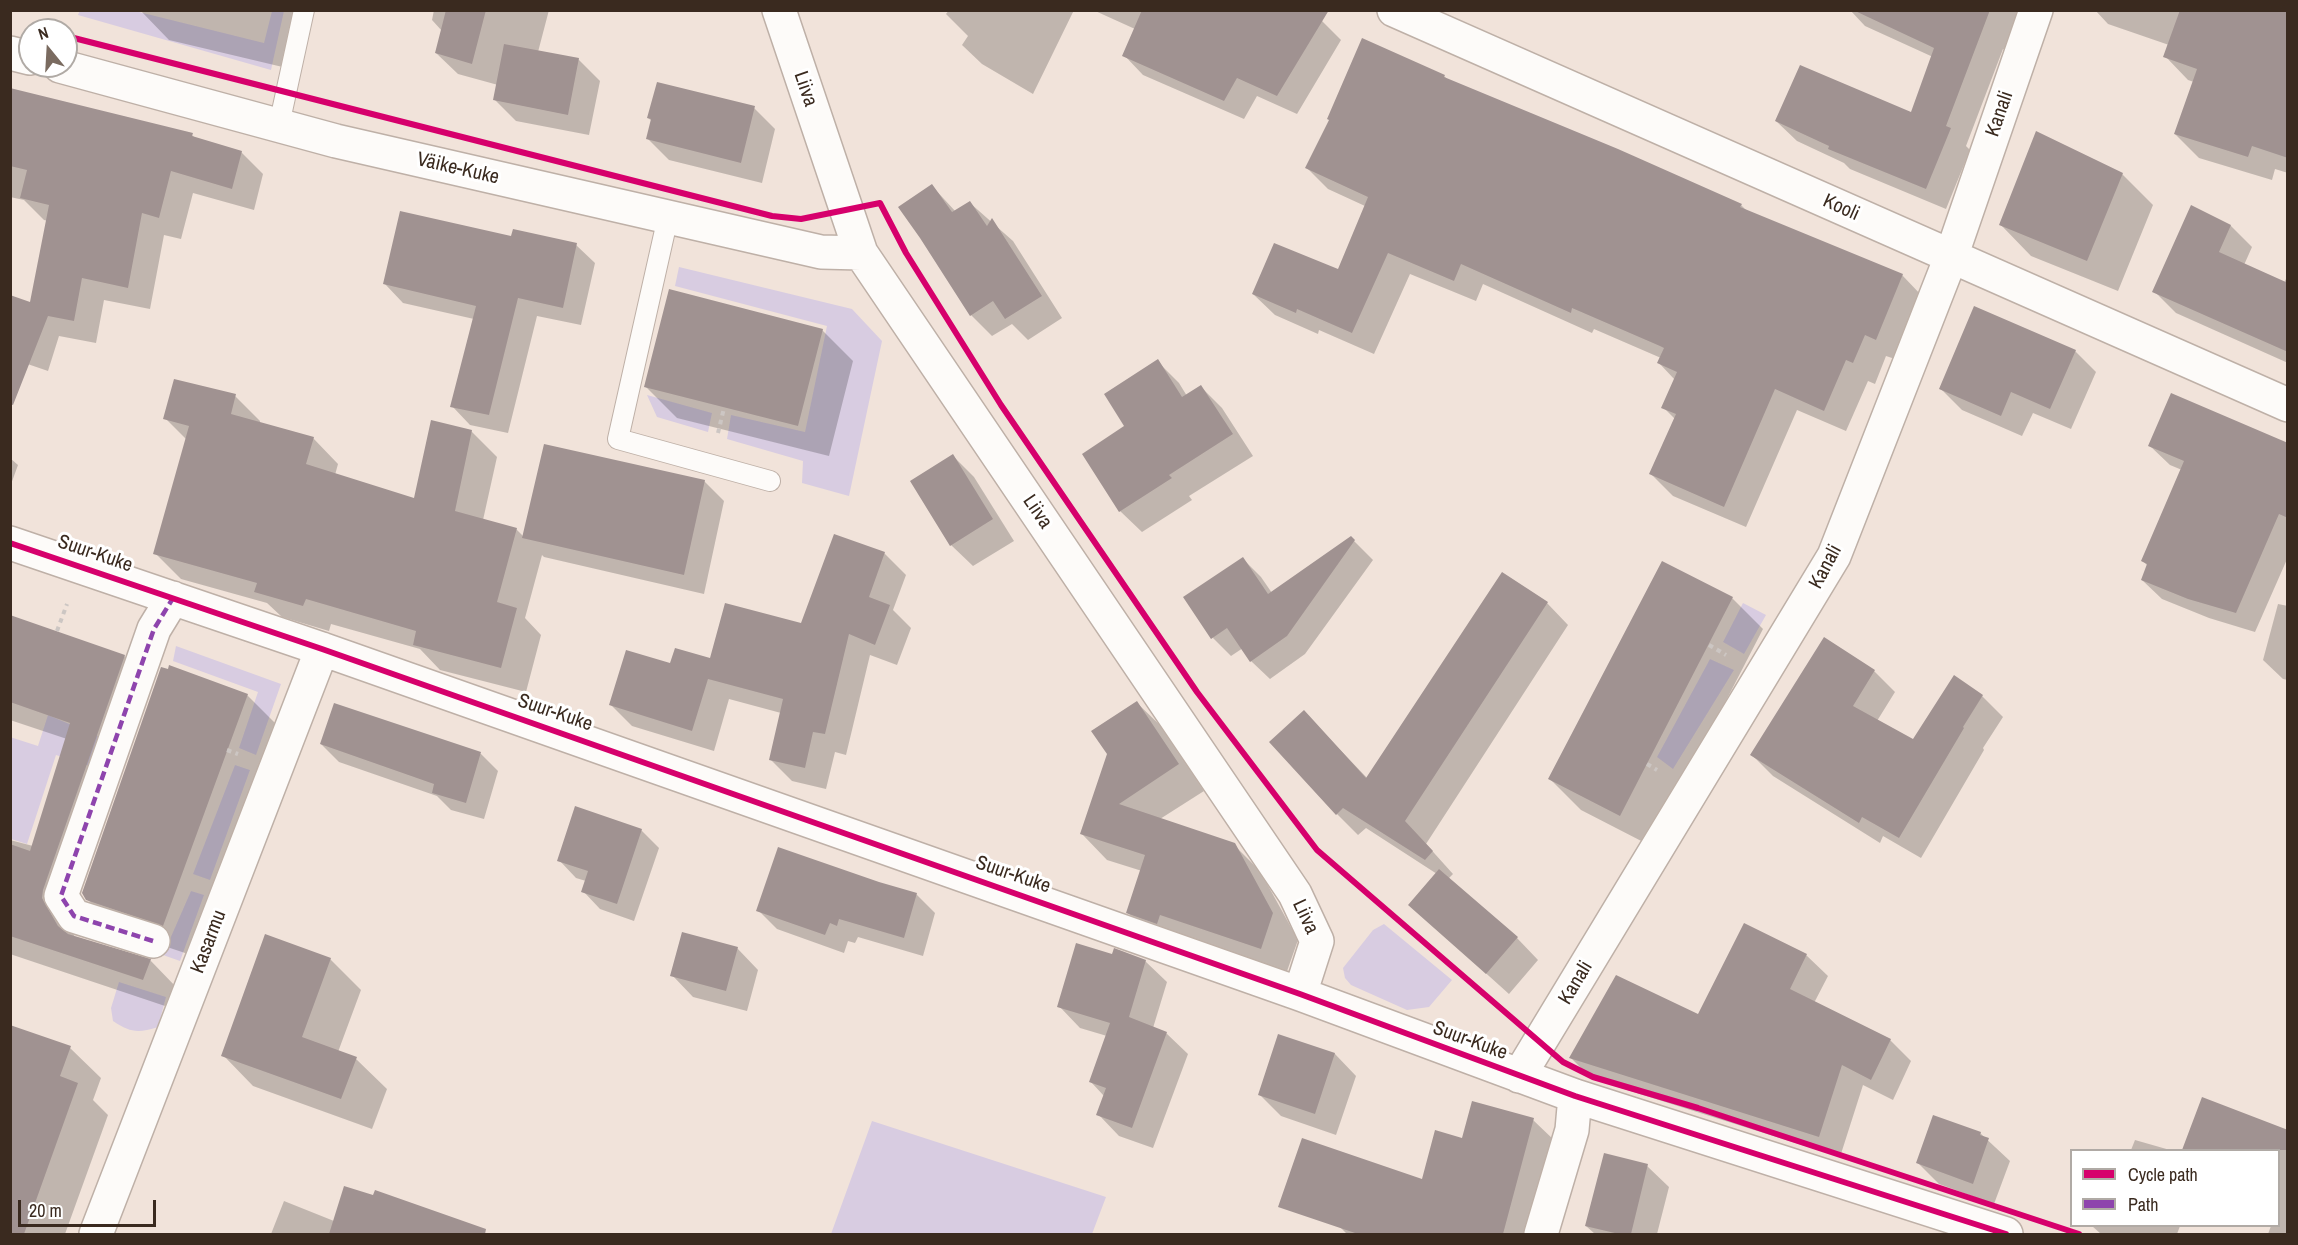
<!DOCTYPE html>
<meta charset="utf-8">
<style>
body{margin:0}
#map{position:relative;width:2298px;height:1245px;overflow:hidden;background:#f1e3da;font-family:"Archivo Narrow",sans-serif}
canvas{display:block}
.frame{position:absolute;inset:0;border:12px solid #3a2a1f;pointer-events:none}
.legend{position:absolute;left:2070px;top:1149px;width:210px;height:78px;box-sizing:border-box;background:#fff;border:2px solid #b0aaa5;margin:0;padding:8px 10px;list-style:none;font-size:18px;color:#3a2a1f}
.legend li{display:flex;align-items:center;gap:12px;height:30px}
.legend b{width:30px;border:2px solid #b0aaa5}
.north{position:absolute;left:18px;top:18px;width:60px;height:60px;box-sizing:border-box;background:#fff;border:2px solid #b0aaa5;border-radius:50%;rotate:342deg;font-size:16px;font-weight:700;line-height:24px;text-align:center;color:#3a2a1f}
.north::after{content:'';display:block;margin:auto;width:21px;height:27px;background:#7a6b60;clip-path:polygon(50% 0,100% 100%,50% 72%,0 100%)}
.scale{position:absolute;left:18px;top:1200px;width:138px;height:27px;box-sizing:border-box;border:3px solid #3a2a1f;border-top:0;padding-left:8px;font-size:18px;line-height:21px;white-space:nowrap;color:#3a2a1f;-webkit-text-stroke:4px #fff;paint-order:stroke}
</style>
<div id="map">
<canvas width="2298" height="1245"></canvas>
<div class="frame"></div>
<ul class="legend">
<li><b style="height:8px;background:#d6006c"></b>Cycle path</li>
<li><b style="height:8px;background:#8e44ad"></b>Path</li>
</ul>
<div class="north">N</div>
<div class="scale">20 m</div>
</div>
<script>
const context = document.querySelector('canvas').getContext('2d');
context.lineJoin = 'round';
function fillPath(path, color) {
  context.fillStyle = color;
  context.fill(path, 'evenodd');
}
function stroke(path, color, width, dash) {
  context.strokeStyle = color;
  context.lineWidth = width;
  context.lineCap = dash ? 'butt' : 'round';
  context.setLineDash(dash || []);
  context.stroke(path);
}
function label(font, color, halo, rows, align = 'center') {
  context.font = font + ' "Archivo Narrow",sans-serif';
  context.lineWidth = 6;
  context.setLineDash([]);
  context.textBaseline = 'middle';
  context.strokeStyle = halo;
  context.fillStyle = color;
  for (const [text, x, y, turn = 0] of rows) {
    context.save();
    context.translate(x, y);
    context.rotate((+turn || 0) * Math.PI / 180);
    context.textAlign = isNaN(turn) ? turn : align;
    if (halo) context.strokeText(text, 0, 0);
    context.fillText(text, 0, 0);
    context.restore();
  }
}
fillPath(new Path2D(`
 M80,10l55,1 129,32 8,-32h12l-13,59 -193,-55z
 M679,267l173,42 30,32 -33,155 -47,-13 1,-22 -76,-22 4,-24 74,17 22,-106 -152,-40z
 M647,395l65,18 -4,19 -51,-15z
 M1743,603l23,12 -22,39 -21,-12z
 M176,646l105,38 -25,71 -17,-7 19,-56 -85,-31z
 M1710,659l24,11 -61,99 -16,-12z
 M48,715l52,22 -10,29 -34,-11 -29,89 -16,-5 -1,-102 28,9z
 M235,765l15,5 -40,110 -17,-6z
 M191,891l13,4 -24,66 -17,-6z
 M1384,924l68,56 -23,27 -22,3 -56,-25 -6,-7 -2,-10 30,-38z
 M119,982l47,15 -8,30c-20,6 -27,6 -45,-6l-2,-13z
 M872,1121l234,76 -14,37h-261z`), '#d8cce1');
fillPath(new Path2D(`
 M140,10h165l-14,59 -122,-29z
 M434,10h115l-11,42 40,7 22,22 -11,54 -73,-14 -21,-21 3,-15 -40,-11 -22,-21 6,-22 -10,-11z
 M949,10h125l-41,84 -51,-30 -20,-19 6,-9 -22,-22z
 M1093,10h205l24,11 19,19 -44,74 -40,-18 -13,23 -101,-44 -19,-20 11,-26z
 M1850,10h173l-14,41 -6,-2 -37,97 4,4 -24,59 -96,-40 -6,-6 -47,-22 -21,-20 136,-7 21,-57 -68,-31z
 M2095,10h193v163l-13,-4 -3,11 -73,-22 -24,-24 19,-52 -6,-2 -23,-24 4,-11 -61,-21z
 M1444,76l4,4 293,125 6,6 155,64 21,22 -25,63 -12,-4 -11,28 -7,-3 -22,50 -49,-21 -51,117 -73,-31 -22,-22 24,-55 -12,-12 12,-27 -16,-17 2,-5 -67,-29 -2,4 -109,-49 -7,17 -66,-27 -36,80 -55,-24 -1,4 -43,-19 -22,-21 86,-23 26,-65 -37,-17 -21,-21z
 M10,90l182,45 4,4 45,13 22,22 -9,36 -61,-17 -12,46 -17,-4 -14,74 -46,-9 -8,43 -37,-7 -11,35 -38,-13 21,-54 17,-83 -4,-1 -20,-20 -14,-3z
 M754,108l21,21 -13,54 -93,-23 -22,-22 5,-17 -4,-3z
 M2122,174l31,31 -35,86 -87,-35 -30,-31z
 M932,186l24,26 14,-9 43,38 49,77 -34,22 -16,-16 -20,12 -21,-21z
 M2192,207l39,19 21,21 -8,18 40,18 4,-8v88l-112,-50 -22,-22z
 M512,238l64,7 19,18 -14,62 -44,-9 -29,117 -38,-8 -18,-19 22,-87 -71,-16 -18,-19z
 M822,330l31,31 -24,95 -152,-38 -31,-31z
 M2075,351l21,21 -25,57 -38,-16 -11,23 -60,-26 -21,-21z
 M1157,361l22,22 8,13 14,-9 21,21 31,48 -64,40 3,4 -50,32 -22,-21 7,-84z
 M235,396l25,25v2l53,15 25,26 -3,11 80,25 56,-69 26,26 -14,63 33,9 8,8 180,-56 20,20 -20,93 -160,-37 -2,-2 -17,63 16,17 -15,57 -86,-22 -20,-21 -89,-25 -2,7 -47,-14 -15,-14 -86,-24 -26,-26 32,-113 -22,-22z
 M2288,444v113l-33,75 -46,-14 -47,-19 -20,-19 6,-14 -5,-5 39,-91 -12,-5 -20,-19z
 M953,456l21,21 40,64 -41,25 -22,-21z
 M10,458l8,7 -8,22z
 M1351,538l22,22 -68,94 -35,25 -19,-18 -8,-13 -12,8 -18,-18 30,-79 18,18 11,16z
 M884,553l22,22 -13,35 18,18 -14,37 -27,-10 -24,100 -11,-3 -9,37 -34,-8 -22,-22 11,-46 -52,-14 -15,52 -82,-25 -21,-21 60,-40 40,-5 91,-35z
 M1663,563l69,35 31,31 -112,217 -70,-36 -31,-31z
 M1502,575l45,28 21,22 -142,219 27,30 -5,5 69,59 21,22 -29,34 -99,-89 27,-31 -71,-46 -8,7 -21,-21 -33,-102 64,67z
 M2278,604l10,2v74l-5,-1 -20,-19z
 M10,617l114,39 29,28 -82,235 -1,9 5,9 75,23 28,29 -7,19 -161,-54v-114l23,6 34,-107 -57,-19z
 M1874,671l21,21 -18,29 36,20 69,-45 21,21 -20,31 1,2 -63,108 -38,-22 -3,7 -107,-67 -21,-21z
 M247,695l31,31 -84,230 -75,-25 -32,-32z
 M1137,703l26,25 41,63 -44,28 74,26 26,26 38,69 -12,34 -133,-36 -26,-26 15,-41 -35,-11 -25,-26z
 M415,734l66,20 17,17 -14,48 -33,-9 -14,-14 -98,-34 -18,-18z
 M641,830l18,18 -25,73 -34,-12 -17,-18 3,-10 -10,-3 -17,-18z
 M916,894l19,19 -12,43 -65,-19 -3,6 -7,-2 -4,12 -67,-24 -19,-19z
 M737,948l21,22 -11,41 -54,-14 -21,-22z
 M1113,955l32,6 22,21 -14,46 13,5 22,21 -35,94 -34,-12 -21,-22 6,-18 -13,-14 16,-46 -27,-8 -21,-22z
 M1806,955l22,21 -14,27 76,37 21,21 -18,39 -30,-15 -23,72 -248,-78 -21,-21 128,-42z
 M330,959l31,31 -23,62 18,7 31,30 -15,40 -119,-43 -30,-31z
 M10,1026l60,22 31,30 -8,22 15,15 -43,119h-55z
 M1279,1036l56,18 21,22 -20,59 -55,-19 -21,-21z
 M2203,1099l85,33v102h-20l3,-8h7v-76h-94z
 M1533,1120l22,21 -30,93h-178l-7,-7 83,-46 40,-42z
 M1980,1133l30,28 -16,43 -55,-20 -21,-21z
 M2135,1140l35,10h-39z
 M1647,1166l22,21 -12,47h-62l-9,-8z
 M284,1201l50,20 128,1 12,12h-203z
 M2092,1226h88l-3,8h-76z`), '#0003');
fillPath(new Path2D(`
 M446,10h40l-14,54 -37,-11z
 M1142,10h187l-52,86 -40,-18 -13,23 -102,-45z
 M1853,10h137l-44,116 5,2 -25,61 -98,-40 1,-3 -54,-25 25,-56 111,47 23,-64z
 M2180,10h108v148l-36,-12 -4,11 -74,-23 23,-65 -34,-12z
 M1362,38l83,37 -1,2 174,72 124,55 -2,3 163,67 -27,66 -11,-5 -12,28 -7,-3 -22,51 -49,-22 -51,118 -75,-33 27,-60 -15,-6 16,-36 -20,-9 7,-15 -4,-2 -88,-38 -1,5 -110,-49 -7,17 -66,-28 -36,80 -55,-24 -1,4 -44,-19 22,-51 64,26 30,-72 -63,-29 24,-48 -2,-1z
 M504,44l75,14 -11,57 -75,-15z
 M657,82l98,24 -14,57 -95,-24 5,-20 -4,-1z
 M10,88l183,45 -1,3 50,15 -10,38 -61,-18 -12,47 -17,-5 -14,75 -46,-10 -8,43 -26,-5 -35,89 -3,-1v-109l20,7 19,-97 -29,-7 7,-28 -17,-4z
 M2036,131l87,42 -36,88 -88,-36z
 M932,184l20,28 18,-11 17,25 5,-8 50,78 -37,23 -12,-18 -23,15 -50,-78 -22,-31z
 M2191,205l40,20 -12,27 69,31v69l-136,-60z
 M400,211l111,25 2,-7 64,14 -14,65 -45,-10 -29,117 -39,-8 26,-101 -93,-22z
 M669,289l154,40 -25,97 -154,-39z
 M1974,306l102,44 -26,59 -39,-17 -10,24 -62,-27z
 M1158,359l24,38 19,-12 32,49 -64,41 3,3 -53,34 -37,-58 42,-28 -20,-32z
 M174,379l62,15 -5,20 83,23 -8,27 108,34 17,-78 41,10 -17,81 62,17 -20,74 20,6 -16,60 -88,-23 3,-14 -110,-32 -3,7 -49,-14 3,-9 -104,-29 36,-128 -26,-7z
 M2171,393l117,50v75l-9,-4 -43,99 -48,-14 -47,-19 6,-16 -6,-3 43,-100 -36,-15z
 M544,444l161,36 -21,95 -162,-37z
 M953,454l40,65 -43,27 -40,-65z
 M834,534l51,18 -16,45 21,8 -15,40 -26,-11 -24,100 -12,-2 -8,36 -36,-8 14,-61 -75,-20 -16,52 -83,-26 17,-55 44,13 5,-15 35,10 15,-55 76,20z
 M1351,536l4,4 -68,96 -37,26 -23,-34 -16,11 -28,-42 60,-40 25,37z
 M1662,561l71,36 -113,219 -72,-37z
 M1502,572l46,30 -143,219 28,30 -8,9 -82,-52 -7,7 -67,-73 35,-32 62,68z
 M10,615l115,40 -82,235 -1,8 16,28 10,8 83,25 -8,21 -133,-44v-92l20,7 40,-128 -60,-21z
 M1824,637l51,33 -22,36 60,33 41,-64 29,20 -20,32 1,1 -65,110 -37,-21 -3,6 -109,-68z
 M169,665l79,29 -85,232 -77,-26 -4,-7 79,-226 7,2z
 M1137,701l42,63 -60,40 116,39 38,70 -12,36 -101,-34 -3,9 -31,-11 19,-58 -65,-21 27,-80 -16,-23z
 M334,703l147,49 -15,51 -34,-10 2,-9 -114,-40z
 M575,806l67,23 -25,75 -36,-12 7,-21 -31,-10z
 M778,847l101,35 38,11 -13,45 -65,-19 -2,7 -7,-3 -5,12 -69,-24z
 M1439,869l79,68 -32,37 -78,-69z
 M1744,923l63,31 -17,35 101,50 -20,41 -29,-15 -23,72 -250,-79 47,-83 82,39z
 M682,932l56,15 -12,44 -56,-15z
 M265,934l66,24 -29,79 55,20 -16,42 -120,-43z
 M1076,943l36,11 2,-6 32,12 -17,57 38,15 -35,96 -36,-13 10,-27 -17,-6 21,-59 -53,-16z
 M10,1025l61,21 -11,30 18,7 -54,151h-14z
 M1278,1034l57,19 -20,61 -57,-19z
 M2202,1097l86,33v20h-106z
 M1472,1101l62,17 -31,116h-145l-80,-27 24,-69 120,41 13,-49 27,8z
 M1933,1115l48,17 -1,3 9,3 -16,46 -57,-21z
 M1604,1153l44,11 -17,70h-12l-34,-8z
 M344,1186l29,9 2,-5 111,39 -1,5h-156z`), '#a09291');
const service = new Path2D(`
 M279,125l25,-115
 M668,217l-50,222 152,42`);
const minor = new Path2D(`
 M779,10l82,243 434,641 22,47 -17,53
 M1394,10l894,395
 M10,53l20,5
 M60,66l276,75 485,111 40,1
 M10,543l312,106 978,345 275,102 431,138
 M153,941l-79,-25 -13,-20 93,-267 19,-31
 M1519,1076l315,-520 117,-299 85,-247
 M96,1234l226,-585
 M1541,1234l31,-104 3,-34`);
stroke(service, '#beb0a7', 22);
stroke(minor, '#beb0a7', 36);
stroke(new Path2D(`
 M718,433l6,-25
 M57,631l10,-27
 M1709,645l17,10
 M227,750l11,4
 M1647,764l10,6`), '#ccc6c3', 4, [4.5, 4.5]);
stroke(service, '#fdfbf9', 20);
stroke(minor, '#fdfbf9', 33);
stroke(new Path2D(`
 M153,941l-79,-25 -13,-20 93,-267 19,-31`), '#8e44ad', 4.5, [9, 4.5]);
stroke(new Path2D(`
 M66,36l706,180 29,3 79,-16 26,50 95,152 196,287 120,158 246,212 30,15 105,31 381,126
 M10,543l312,106 978,345 275,102 431,138`), '#d6006c', 6);
label('20px', '#3a2a1f', '#fff', [
 ["Liiva",805,89,71],
 ["Kanali",2000,114,-71],
 ["Väike-Kuke",458,169,13],
 ["Kooli",1841,208,24],
 ["Liiva",1037,512,56],
 ["Suur-Kuke",95,554,19],
 ["Kanali",1826,567,-62],
 ["Suur-Kuke",555,713,19],
 ["Suur-Kuke",1013,875,19],
 ["Liiva",1305,917,65],
 ["Kasarmu",209,942,-69],
 ["Kanali",1576,983,-59],
 ["Suur-Kuke",1470,1041,20]
]);
</script>
